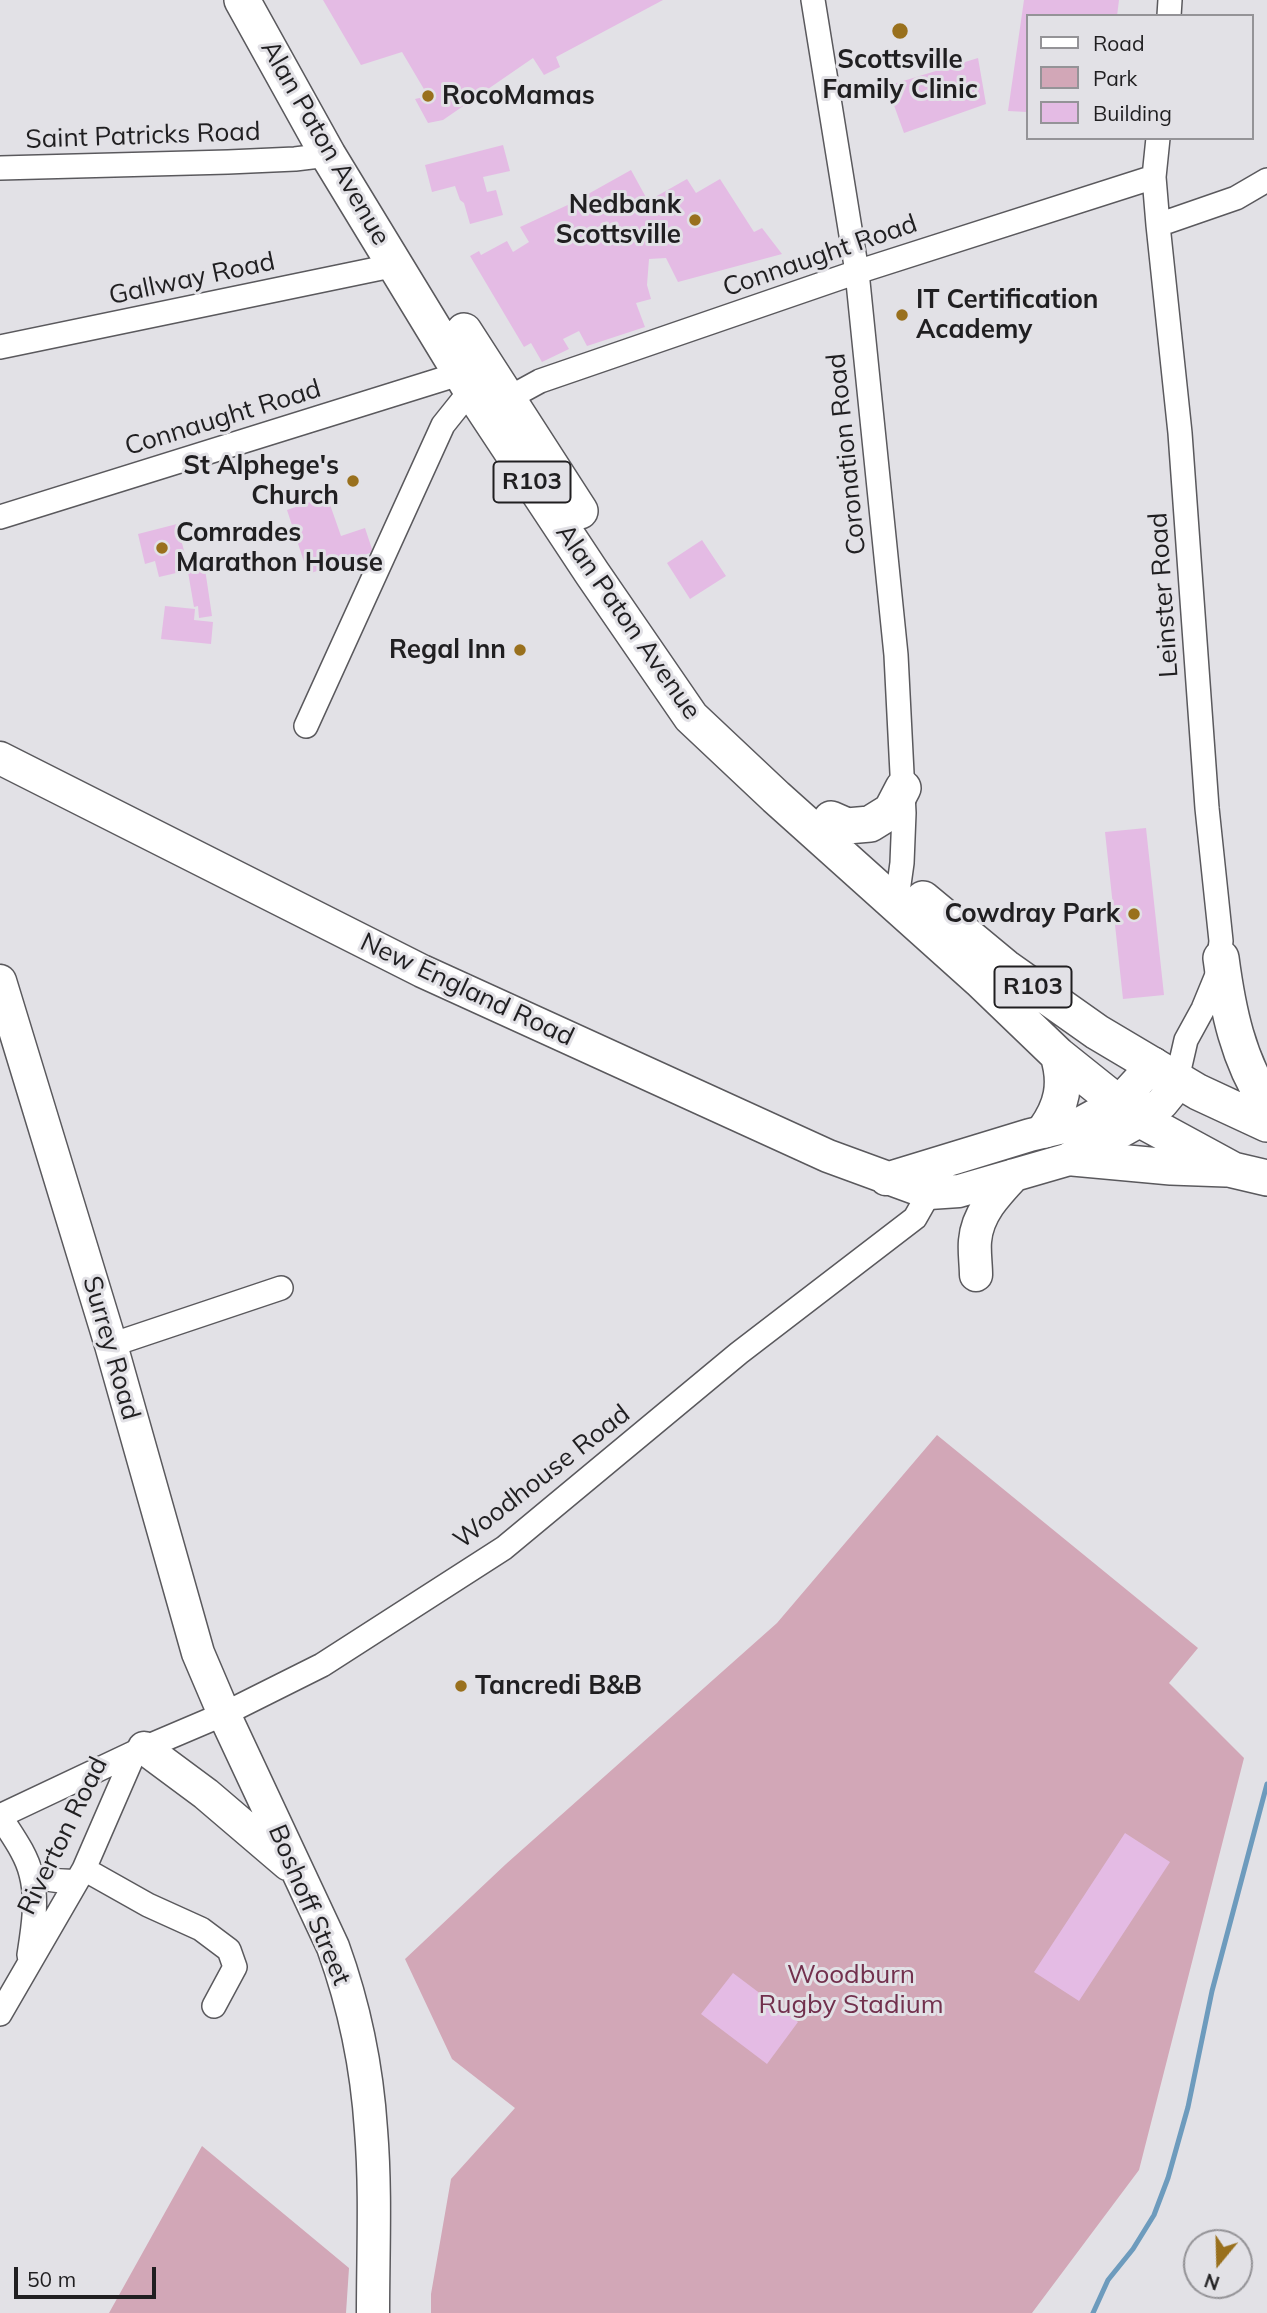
<!DOCTYPE html>
<style>
body{margin:0}
#map{position:relative;width:1267px;height:2313px;overflow:hidden;background:#e2e1e6;font-family:Mulish,sans-serif}
canvas{display:block}
.legend{position:absolute;left:1026px;top:14px;width:228px;height:126px;box-sizing:border-box;background:#e2e1e6;border:2px solid #949397;margin:0;padding:9px 12px;list-style:none;font-size:21px;color:#201f21}
.legend li{display:flex;align-items:center;gap:14px;height:35px}
.legend b{width:35px;border:2px solid #949397}
.north{position:absolute;left:1183px;top:2229px;width:70px;height:70px;box-sizing:border-box;background:#e2e1e6;border:2px solid #949397;border-radius:50%;rotate:199deg;font-size:19px;font-weight:700;line-height:28px;text-align:center;color:#201f21}
.north::after{content:'';display:block;margin:auto;width:24px;height:32px;background:#99701d;clip-path:polygon(50% 0,100% 100%,50% 72%,0 100%)}
.scale{position:absolute;left:14px;top:2267px;width:142px;height:32px;box-sizing:border-box;border:4px solid #201f21;border-top:0;padding-left:9px;font-size:21px;line-height:24px;white-space:nowrap;color:#201f21;-webkit-text-stroke:5px #e2e1e6;paint-order:stroke}
</style>
<div id="map">
<canvas width="1267" height="2313"></canvas>
<ul class="legend">
<li><b style="height:9px;background:#fff"></b>Road</li>
<li><b style="height:19px;background:#d2a7b7"></b>Park</li>
<li><b style="height:19px;background:#e4bbe4"></b>Building</li>
</ul>
<div class="north">N</div>
<div class="scale">50 m</div>
</div>
<script>
const context = document.querySelector('canvas').getContext('2d');
context.lineJoin = 'round';
function fillPath(path, color) {
  context.fillStyle = color;
  context.fill(path, 'evenodd');
}
function stroke(path, color, width, dash) {
  context.strokeStyle = color;
  context.lineWidth = width;
  context.lineCap = dash ? 'butt' : 'round';
  context.setLineDash(dash || []);
  context.stroke(path);
}
function label(font, color, halo, rows, align = 'center') {
  context.font = font + ' Mulish,sans-serif';
  context.lineWidth = 6;
  context.setLineDash([]);
  context.textBaseline = 'middle';
  context.strokeStyle = halo;
  context.fillStyle = color;
  for (const [text, x, y, turn = 0] of rows) {
    context.save();
    context.translate(x, y);
    context.rotate((+turn || 0) * Math.PI / 180);
    context.textAlign = isNaN(turn) ? turn : align;
    if (halo) context.strokeText(text, 0, 0);
    context.fillText(text, 0, 0);
    context.restore();
  }
}
fillPath(new Path2D(`
 M937,1435l261,213 -29,35 75,75 -105,412 -107,143h-601v-19l20,-115 64,-71 -63,-49 -47,-100 101,-95 271,-241z
 M202,2146l147,122 -3,45h-237z`), '#d2a7b7');
stroke(new Path2D(`
 M1093,2313l15,-33 25,-31 21,-34 14,-37 20,-71 24,-116 55,-207`), '#6d9bbd', 5);
fillPath(new Path2D(`
 M323,0h340l-107,57 4,10 -16,8 -11,-17 -90,62 -15,3 -13,-24 13,-3 -26,-44 -41,13z
 M1024,0h95l-2,16h-90v96l-19,-1z
 M978,58l8,46 -82,29 -17,-47z
 M503,145l7,26 -27,6 4,15 9,-2 7,25 -33,9 -6,-21 -4,-3 -5,-14 -23,6 -7,-27z
 M631,170l17,31 39,-22 9,14 24,-14 34,53 8,-4 20,26 -104,28 -12,-24 -17,1 -2,26 4,14 -15,4 9,24 -58,19 -8,-15 -16,8 6,10 -27,13 -11,-19 -7,4 -54,-91 9,-5 2,4 26,-14 6,11 16,-10 -9,-15 52,-24z
 M327,496l14,40 24,-8 8,24 -65,22 -21,-64z
 M177,524l12,46 -30,7 -4,-16 -10,3 -7,-30z
 M702,540l24,36 -36,23 -23,-36z
 M205,569l7,47 -13,2 -1,-12 -4,1 -6,-35z
 M165,606l30,3 -1,11 19,2 -2,22 -50,-5z
 M1146,828l18,167 -41,4 -18,-167z
 M1125,1833l45,29 -91,139 -45,-29z
 M733,1973l65,49 -31,42 -66,-50z`), '#e4bbe4');
const street = new Path2D(`
 M813,0l44,272 39,383 8,158 -2,50 -6,43
 M1169,16l1,-16
 M1158,138l-4,39 4,48 22,208 27,375 14,133 -4,34 -14,34 -17,31 -9,39
 M0,168l228,-6 67,-3 33,-4
 M1158,225l78,-27 31,-18
 M0,347l396,-82
 M507,399l33,-18 317,-109 297,-95
 M0,517l462,-144
 M306,726l137,-301 28,-35
 M111,1345l170,-57
 M0,1816l144,-68 80,-34 98,-49 182,-117 235,-195 176,-135 21,-37
 M0,1816c11,18 26,37 31,58 7,26 2,55 -2,81
 M84,1869l64,36 53,24 28,21 6,17 -21,39
 M31,1874c15,6 28,8 45,7
 M0,2014l84,-145 50,-115`);
const secondary = new Path2D(`
 M0,758l422,213 406,185 101,37 30,-2 114,-33 68,-38 21,-17 9,-11 6,-13
 M0,981l111,364 87,308 26,61 109,233c21,58 34,121 38,183 5,61 2,122 2,183
 M886,1179l144,-44 51,-12 37,-20 36,-39
 M976,1275c0,-11 -2,-23 -1,-34 2,-27 21,-47 39,-66
 M144,1748l62,46 82,70`);
const primary = new Path2D(`
 M242,0l86,155 143,235 121,183 99,144 85,80 204,183 78,75 60,48 23,17 92,50 34,8
 M464,331l116,180
 M831,819l16,7 23,-2 21,-13 12,-23
 M923,899l82,68 92,65 101,60 69,32
 M1221,958c7,53 17,101 46,146
 M1045,1130c17,-24 22,-46 13,-75
 M1073,1158l98,9 55,2`);
stroke(street, '#5a595d', 26);
stroke(secondary, '#5a595d', 35);
stroke(primary, '#5a595d', 38);
stroke(street, '#fff', 23);
stroke(secondary, '#fff', 32);
stroke(primary, '#fff', 35);
for (const [x, y, r, color] of [
 [900,31,9,"#99701d"],
 [428,96,7,"#99701d"],
 [695,220,7,"#99701d"],
 [902,315,7,"#99701d"],
 [353,481,7,"#99701d"],
 [162,548,7,"#99701d"],
 [520,650,7,"#99701d"],
 [1134,914,7,"#99701d"],
 [461,1686,7,"#99701d"]
]) {
  const dot = new Path2D();
  dot.arc(x, y, r, 0, 2 * Math.PI);
  context.fillStyle = color;
  context.fill(dot);
  stroke(dot, '#e2e1e6', 2.5);
}
for (const [x, y, w] of [
 [532,482,77],
 [1033,987,77]
]) {
  const box = new Path2D();
  box.roundRect(x - w / 2, y - 20.5, w, 41, 5);
  context.fillStyle = '#e2e1e6';
  context.fill(box);
  stroke(box, '#201f21', 2);
}
label('bold 24px', '#201f21', null, [
 ["R103",532,482],
 ["R103",1033,987]
]);
label('bold 26px', '#201f21', '#e2e1e6', [
 ["Scottsville",900,60,"center"],
 ["Family Clinic",900,90,"center"],
 ["RocoMamas",442,96],
 ["Nedbank",681,205,"right"],
 ["Scottsville",681,235,"right"],
 ["IT Certification",916,300],
 ["Academy",916,330],
 ["St Alphege's",339,466,"right"],
 ["Church",339,496,"right"],
 ["Comrades",176,533],
 ["Marathon House",176,563],
 ["Regal Inn",506,650,"right"],
 ["Cowdray Park",1120,914,"right"],
 ["Tancredi B&B",475,1686]
], 'left');
label('26px', '#201f21', '#e2e1e6', [
 ["Saint Patricks Road",143,136,-2],
 ["Alan Paton Avenue",325,143,60],
 ["Connaught Road",820,256,-19],
 ["Gallway Road",192,279,-12],
 ["Connaught Road",223,418,-17],
 ["Coronation Road",847,454,-96],
 ["Leinster Road",1164,595,-94],
 ["Alan Paton Avenue",628,622,55],
 ["New England Road",467,990,25],
 ["Surrey Road",111,1348,74],
 ["Woodhouse Road",542,1477,-38],
 ["Riverton Road",63,1836,-64],
 ["Boshoff Street",309,1905,67]
]);
label('26px', '#72304d', '#e2e1e6', [
 ["Woodburn",851,1975],
 ["Rugby Stadium",851,2005]
]);
</script>
